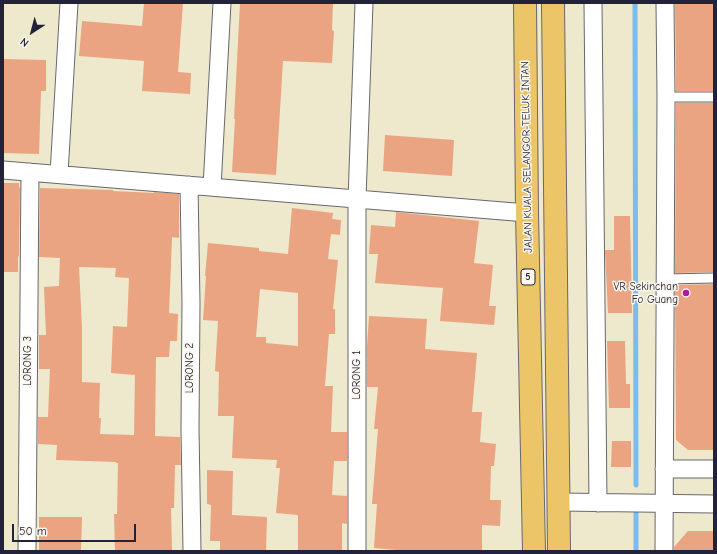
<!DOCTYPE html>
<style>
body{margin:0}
#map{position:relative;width:717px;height:554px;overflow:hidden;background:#eee8cd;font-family:"Comic Neue",sans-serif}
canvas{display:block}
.frame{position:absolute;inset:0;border:4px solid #22223b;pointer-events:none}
.north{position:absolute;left:12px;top:12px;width:40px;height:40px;-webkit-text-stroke:3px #fbf7ec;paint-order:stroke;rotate:216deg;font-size:11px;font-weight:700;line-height:16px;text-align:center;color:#22223b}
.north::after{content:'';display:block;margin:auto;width:14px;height:18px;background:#22223b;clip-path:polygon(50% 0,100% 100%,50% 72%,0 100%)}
.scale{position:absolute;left:12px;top:524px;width:124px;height:18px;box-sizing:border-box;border:2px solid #22223b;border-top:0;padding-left:5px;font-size:12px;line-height:14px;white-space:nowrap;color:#22223b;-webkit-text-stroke:3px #fbf7ec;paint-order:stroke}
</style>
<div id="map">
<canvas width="717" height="554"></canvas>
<div class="frame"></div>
<div class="north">N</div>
<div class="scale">50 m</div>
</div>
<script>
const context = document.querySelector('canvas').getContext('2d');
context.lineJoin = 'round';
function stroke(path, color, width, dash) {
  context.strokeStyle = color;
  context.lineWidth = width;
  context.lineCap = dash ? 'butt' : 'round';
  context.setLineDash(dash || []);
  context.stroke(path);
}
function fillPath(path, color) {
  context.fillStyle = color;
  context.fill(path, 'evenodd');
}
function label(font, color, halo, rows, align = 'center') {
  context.font = font + ' "Comic Neue",sans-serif';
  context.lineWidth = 3;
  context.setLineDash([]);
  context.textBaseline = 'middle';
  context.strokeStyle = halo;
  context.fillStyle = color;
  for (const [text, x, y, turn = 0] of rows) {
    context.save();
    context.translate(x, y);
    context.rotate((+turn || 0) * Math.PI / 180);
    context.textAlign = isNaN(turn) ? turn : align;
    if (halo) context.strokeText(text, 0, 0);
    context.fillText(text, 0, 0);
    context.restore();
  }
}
stroke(new Path2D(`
 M635,3l1,482
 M636,551v-40`), '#7bbcf0', 5);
fillPath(new Path2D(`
 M144,3h39l-5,69 13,1 -1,21 -48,-3 2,-30 -65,-5 3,-35 60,5z
 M240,3h93l-1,27 2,1 -2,32 -49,-2 -7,114 -44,-3 3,-53h-1z
 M675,3h39v88h-38z
 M3,59l43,1v31h-5l-2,63 -36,-1z
 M676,103h38v169l-39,1z
 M385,135l69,5 -2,36 -69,-5z
 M3,183h16v4l1,1 -1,69 -1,-1v16h-15z
 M40,188l73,2v1l41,2v-1l25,2v44l-7,-1 -3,76 9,1 -1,27h-7l-1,16h-13l-1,79 25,1 1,28h-6l-1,43h-3l1,43h-57l-1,-37h3l1,-51h-2v-1l-60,-2 1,-15 -19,-1v-27h10l2,-48h-11v-34h7l-2,-48 15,-1 1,-28 -21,-1zM79,267l37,1 -1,9 14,1 -2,49 -14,-1 -2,47 24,2 -1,60 -34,-1 1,-16h-2l1,-35 -18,-1v-54z
 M292,208l41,5 -1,6 9,1 -1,15 -9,-1 -3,25 10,1 -5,49h2v25h-6l-4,52h8l-2,46h16v29h-13l-2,34 15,1v28l-5,-1v28h-44v-36l-22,-2 4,-45h-4l1,-8 -45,-2 2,-42h-16l1,-44 -4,-1 3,-50 -15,-1 3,-44h-1l3,-33 51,5v3l29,3zM260,289l38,4v53l-32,-3v-6h-10z
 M396,212l83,9 -5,42 19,2 -4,41h7l-2,19 -54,-4 3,-33 -68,-5 3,-29h-9l2,-29 24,2z
 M614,216h16l2,97h-24l-3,-63h9z
 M714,284v166h-26l-12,-10 -1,-155z
 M369,316l58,3 -2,30 52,4 -5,59h10l-2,30 16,2 -2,22h-3l-1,34h11l-1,26 -18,-1v26h-74l-34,-3 3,-44h-5l6,-75h-4l4,-42h-11v-41z
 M607,341h18l1,43h4v24h-21z
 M612,441h19v26h-20z
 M207,470l26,1 -1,44 35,2 -1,34h-46v-10h-10l1,-36 -4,-1z
 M39,517h43l-1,34h-42z
 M688,531h26v20h-40v-4z`), '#eaa482');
const service = new Path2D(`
 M666,97h48
 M665,279l49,-1`);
const minor = new Path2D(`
 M593,3l5,500
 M3,170l524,43
 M59,174l10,-171
 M189,185l2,118 -1,125 2,123
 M212,187l10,-184
 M664,469h50
 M559,502l155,2
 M27,551l3,-379
 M357,551v-352l7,-196
 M664,551l2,-454 -1,-94`);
const trunk = new Path2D(`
 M525,3l2,210 7,338
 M553,3l6,548`);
stroke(service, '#69676e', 11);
stroke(minor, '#69676e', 19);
stroke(trunk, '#69676e', 24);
stroke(service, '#fff', 9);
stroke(minor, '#fff', 17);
stroke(trunk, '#ecc569', 22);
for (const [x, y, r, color] of [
 [686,293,4,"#b5179e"]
]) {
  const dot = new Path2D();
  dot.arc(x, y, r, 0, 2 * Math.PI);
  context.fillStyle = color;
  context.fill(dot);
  stroke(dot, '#fbf7ec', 1.5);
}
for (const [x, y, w] of [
 [528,277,14]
]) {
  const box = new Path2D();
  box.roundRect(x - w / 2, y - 8, w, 16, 3);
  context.fillStyle = '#fbf7ec';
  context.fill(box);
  stroke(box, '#22223b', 1);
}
label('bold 10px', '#22223b', null, [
 ["5",528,277]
]);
label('11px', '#22223b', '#fbf7ec', [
 ["JALAN KUALA SELANGOR-TELUK INTAN",527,157,-91],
 ["LORONG 3",28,361,-90],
 ["LORONG 2",190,368,-90],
 ["LORONG 1",357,375,-90]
]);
label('11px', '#22223b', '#fbf7ec', [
 ["VR Sekinchan",678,287],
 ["Fo Guang",678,300]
], 'right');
</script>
